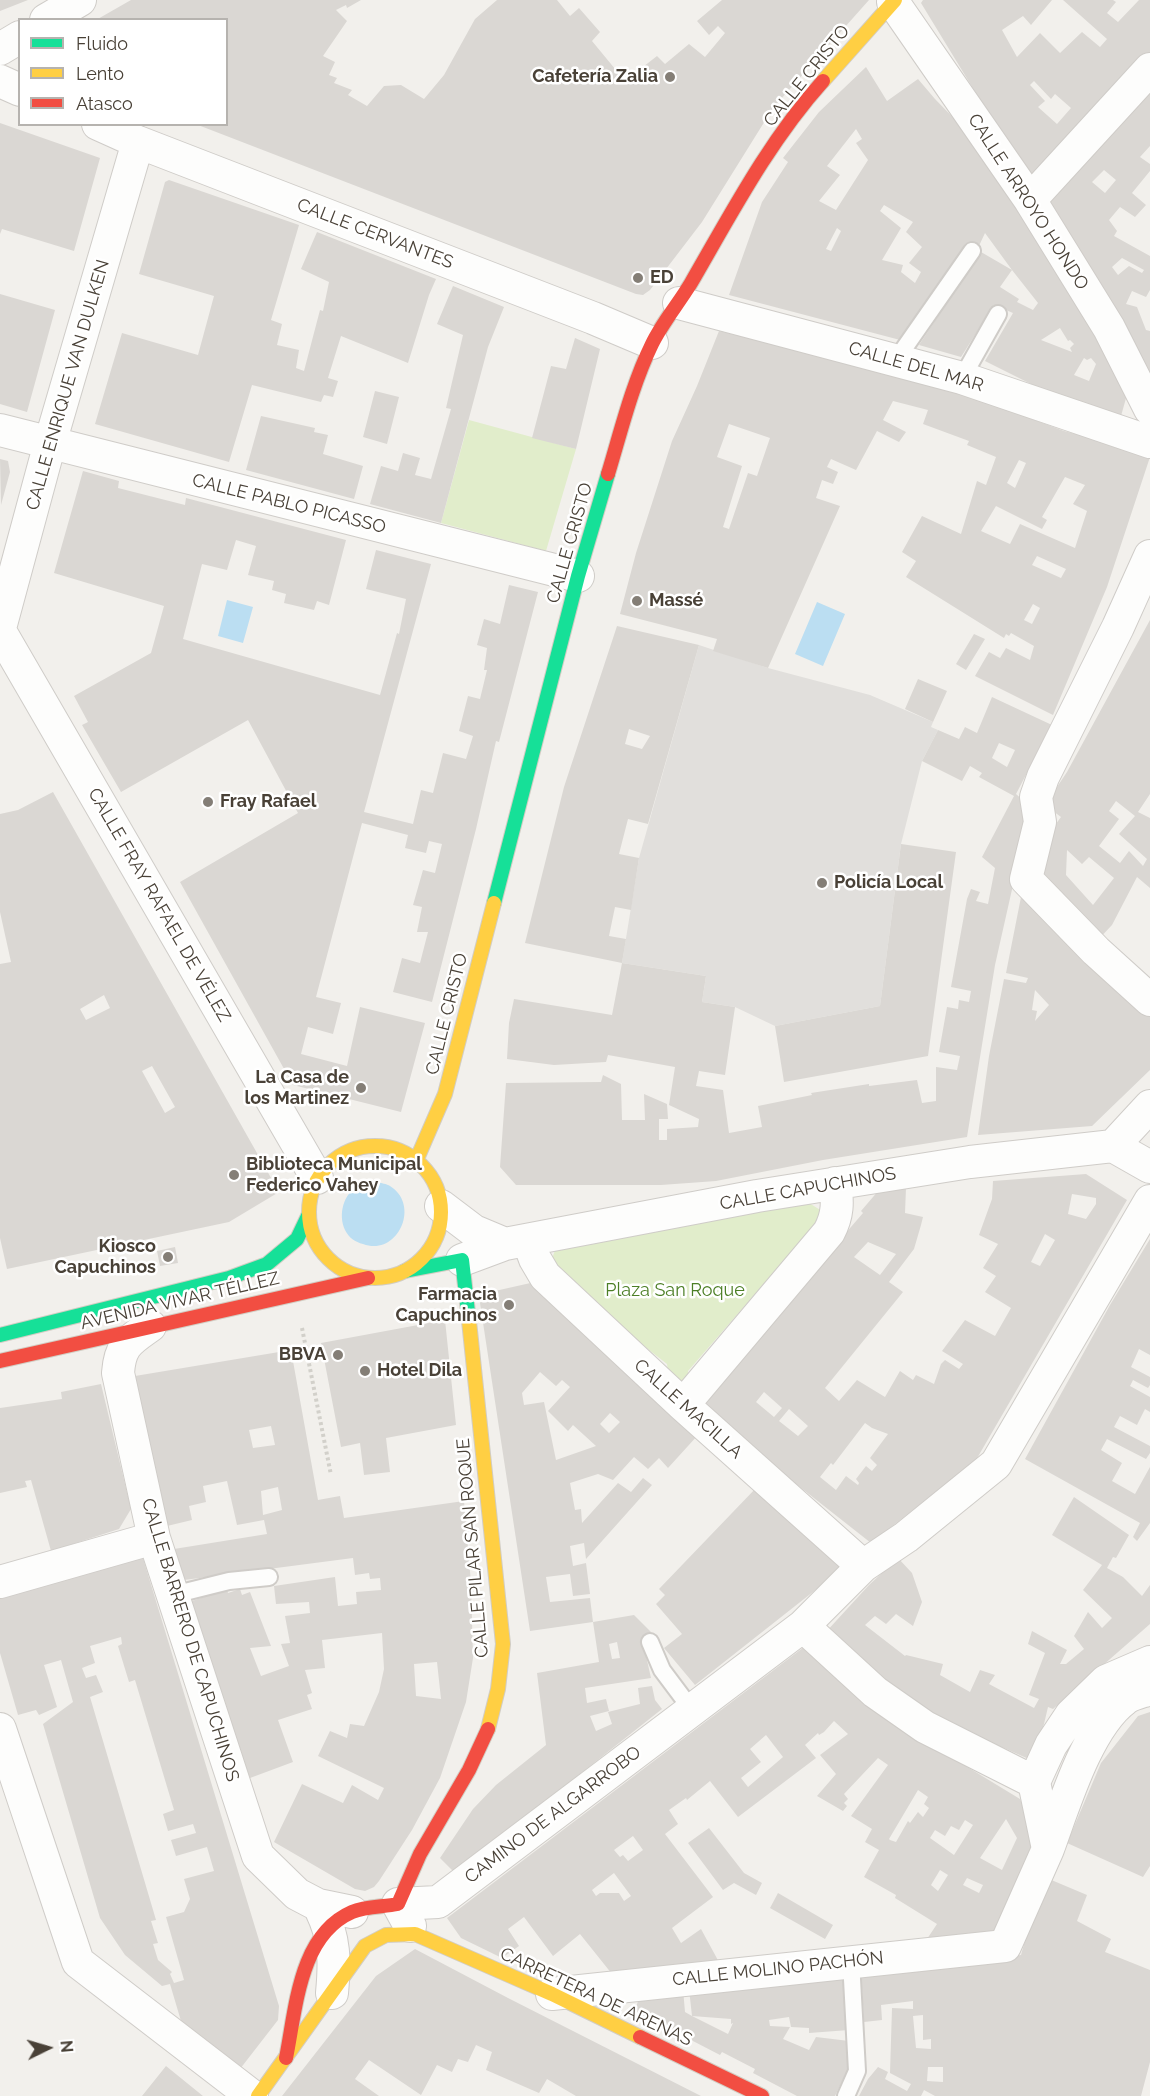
<!DOCTYPE html>
<meta charset="utf-8">
<style>
body{margin:0}
#map{position:relative;width:1150px;height:2096px;overflow:hidden;background:#f2f0ec;font-family:Raleway,sans-serif}
canvas{display:block}
.legend{position:absolute;left:18px;top:18px;width:210px;height:108px;box-sizing:border-box;background:#fff;border:2px solid #b6b3af;margin:0;padding:8px 10px;list-style:none;font-size:18px;color:#494137}
.legend li{display:flex;align-items:center;gap:12px;height:30px}
.legend b{width:30px;border:2px solid #b6b3af}
.north{position:absolute;left:18px;top:2018px;width:60px;height:60px;-webkit-text-stroke:4px #fff;paint-order:stroke;rotate:85deg;font-size:16px;font-weight:700;line-height:24px;text-align:center;color:#494137}
.north::after{content:'';display:block;margin:auto;width:21px;height:27px;background:#494137;clip-path:polygon(50% 0,100% 100%,50% 72%,0 100%)}
</style>
<div id="map">
<canvas width="1150" height="2096"></canvas>
<ul class="legend">
<li><b style="height:8px;background:#16e098"></b>Fluido</li>
<li><b style="height:8px;background:#ffcf43"></b>Lento</li>
<li><b style="height:8px;background:#f24e42"></b>Atasco</li>
</ul>
<div class="north">N</div>
</div>
<script>
const context = document.querySelector('canvas').getContext('2d');
context.lineJoin = 'round';
function fillPath(path, color) {
  context.fillStyle = color;
  context.fill(path, 'evenodd');
}
function stroke(path, color, width, dash) {
  context.strokeStyle = color;
  context.lineWidth = width;
  context.lineCap = dash ? 'butt' : 'round';
  context.setLineDash(dash || []);
  context.stroke(path);
}
function label(font, color, halo, rows, align = 'center') {
  context.font = font + ' Raleway,sans-serif';
  context.lineWidth = 5;
  context.setLineDash([]);
  context.textBaseline = 'middle';
  context.strokeStyle = halo;
  context.fillStyle = color;
  for (const [text, x, y, turn = 0] of rows) {
    context.save();
    context.translate(x, y);
    context.rotate((+turn || 0) * Math.PI / 180);
    context.textAlign = isNaN(turn) ? turn : align;
    if (halo) context.strokeText(text, 0, 0);
    context.fillText(text, 0, 0);
    context.restore();
  }
}
fillPath(new Path2D(`
 M469,420l107,29 -30,102 -105,-28z
 M809,1203l13,8 2,16 -14,4 -122,140 1,15 -19,-2 -3,-20 -119,-93 7,-21z`), '#e1edcb');
fillPath(new Path2D(`
 M699,645l69,23 102,27 63,27 -2,5 7,3 -16,31 -21,83 -21,162 -105,20 -40,-19 -33,-5 4,-26 -84,-13 17,-105z`), '#e1dfdc');
fillPath(new Path2D(`
 M227,600l26,7 -10,36 -25,-7z
 M817,602l28,12 -22,52 -28,-12z
 M377,1182c4,1 10,2 13,4 31,19 8,71 -27,58 -8,-2 -14,-6 -18,-14 -7,-15 -2,-37 14,-44 5,-2 12,-3 18,-4z`), '#bbdef2');
fillPath(new Path2D(`
 M0,0h28l-28,11z
 M131,0h230l-14,8 -1,-3 -10,5 11,11 -24,35 12,6 -6,13 8,3 -3,5 18,7 -4,5 19,11 17,-20 17,-1 23,14 20,-24 31,-56 22,-19h60l13,16 9,-8 21,24 -8,9 33,40 32,-25 8,8 24,-20 16,13 20,-24 -7,-7 -9,9 -12,-14 25,-21h147l-96,108 -71,114 -52,68 -7,5 -7,-1 -438,-169 28,-1v-104h-130z
 M923,0h129l-21,25 -8,-9 -21,14 15,27 23,-24 20,20 22,-21 18,15 7,-8 -44,-39h50l3,2 -9,11 11,9 21,-22h11v55l-120,127 -109,-179zM1034,81l17,18 4,-5 16,14 -14,16 -19,-17 7,-6 -15,-16z
 M866,67l21,34 31,-22 17,20 42,43 153,242 -9,32 -82,-28 -54,-27 28,-48 -19,-8 -33,52 -42,-12 62,-93 31,18 -27,-37 -7,15 -6,-7 -68,100 -175,-46 33,-93 26,-40 -5,-4 36,-46zM856,129l6,10 -6,4 12,17 -32,50 -17,-9 21,-26 -13,-9zM884,205l29,17 -7,10 16,15 -13,16 12,9 -6,11 -14,-11 2,-7 -21,-5 19,-32 -21,-17zM837,228l4,3 -10,20 -5,-2zM1012,270l26,33 -5,7 -16,-8 2,-3 -19,-12zM1060,328l8,13 2,-1 4,4 -4,4 2,4 -31,-12zM1084,358l3,2 4,-2 5,6 -7,17 -15,-6z
 M1150,82v64l-10,11 10,7v7l-18,22 14,12 -11,12 -15,-10 -11,13 8,11 -3,5 36,20v34l-4,7 -14,-6 -6,13 11,3 9,23 4,1v60l-105,-190zM1104,170l12,10 -11,13 -13,-11zM1122,258l22,12 -2,3 -13,-7 -11,9 -6,-8z
 M0,123l100,35 -26,93 -72,-22 -2,5z
 M169,180l130,45 -28,95 11,4 -5,21 22,5 -3,18 8,3 16,-61 3,1 6,-29 -28,-13 16,-37 119,47 -7,16 -21,68 -67,-27 -13,42 10,3 -5,16 -9,-2 -3,7 -69,-17 -23,77 -134,-38 27,-91 76,22 16,-59 -75,-22 26,-92z
 M453,286l51,21 -16,40 -47,176 -71,-19 11,-38 17,5 5,-18 17,5 -5,17 16,4 20,-70 -5,-1 17,-73 -26,-11z
 M0,294l55,16 -28,102 -27,-8z
 M719,331l219,53 126,47 43,11 43,15 -43,130 -54,128 -78,-39 14,-24 11,6 6,-10 24,12 4,-14 -23,-13 -2,3 -3,-2 -2,4 -98,-61 10,-16 -14,-9 20,-36 39,18 16,-53 9,4 10,-28 -29,-12 2,-4 -46,-17 5,-14 -35,-9 -10,19 23,12 -7,10 -22,-11 -21,39 -25,-11 -4,8 11,5 -5,12 -11,-4 -6,18 24,8 -72,162 -55,-17 4,-12 -97,-25 16,-61 36,-112 25,-55zM729,424l41,14 -13,38 -9,-3 -19,56 -6,-2 19,-61 -25,-9zM1019,460l7,3 -11,25 -8,-5zM1065,477l20,8 -12,19 14,7 -12,37 -55,-24 -10,20 -29,-13 15,-25 46,23 5,-9 -5,-3zM1037,556l29,13 -5,9 -29,-13zM1033,604l7,4 -8,16 -8,-4z
 M575,338l25,11 -24,100 -44,-11 19,-72 15,3z
 M375,391l24,6 -12,47 -24,-7z
 M261,416l54,12 -1,4 14,3 -5,19 40,12 -9,33 -108,-29z
 M0,459l8,2 2,11 -9,33z
 M83,471l36,10 -1,7 67,17 1,-7 160,42 -17,65 -12,-4 -3,9 -30,-7 2,-9 -14,-4 2,-9 -26,-6 8,-29 -20,-6 -9,30 -25,-6 -19,75 197,56 17,-62 2,1 7,-35 -40,-10 10,-39 55,14 -67,248 49,12 8,-34 12,3 10,-40 23,6 7,-23 -14,-5 9,-35 12,3 7,-29h-3l3,-22 -10,-3 7,-26 16,5 9,-39 29,7 -39,150 -3,-1 -20,88 -44,173 -39,-10 9,-34 18,5 8,-31h-11l5,-25 -9,-2 10,-35 12,3 7,-29 -13,-3 -3,12 -21,-5 3,-13 -46,-12 -46,174 25,6 -8,31 -25,-7 -7,27 46,12 13,-59 65,16 -24,89 -108,-27 -113,-203 118,-69 -50,-93 -127,72 -39,-67 6,-3 -14,-26 77,-43 13,-47 -110,-33z
 M1150,620v174l-12,18 12,6v70l-13,-11 -25,48 -16,17 -54,-57 5,-49 14,-19 -16,-12 22,-33zM1116,801l19,15 -16,18 28,25 -4,7 -14,-15 -9,12 -21,-17 20,-27 -10,-8zM1067,850l15,14 7,-7 25,21 -21,27 -27,-30z
 M617,626l82,19 -51,179 -20,-5 -9,35 20,4 -8,52 -16,-3 -6,29 17,3 -4,24 -97,-20 39,-156zM629,729l21,7 -8,13 -17,-5z
 M974,634l11,5 -19,31 -10,-6z
 M918,679l29,12 -14,31 -28,-13z
 M992,697l60,28 -36,69 19,17 -22,74 -18,80 -28,172 -144,23 -107,21 -55,4h-145l-16,-18 6,-84 95,-1 2,-7 18,9 1,36h23l-1,-26 23,10 1,15h-9v21h8v-11l31,-2 1,-8 -30,-14 6,-38 -67,-12 -2,7 -52,3 -47,-6 2,-36 5,-24 98,16 10,-52 84,13 -4,26 33,5 -10,68 -26,-4 -3,15 27,4 6,43 33,-6 -4,-21 54,-11 -1,-2 58,-9v2l48,-6 5,23 14,-2v-34l21,3 3,-14 -21,-4 8,-45 11,2 1,-9 10,2 2,-11 -20,-4 16,-88 4,-10 9,3 -4,9 12,3 7,-36 -13,-11 32,-61 -35,-19 3,-4 -12,-7 -8,15 -40,-20 16,-31 21,9 6,-12 12,6zM999,743l16,7 -8,17 -15,-9z
 M53,792l226,400 -50,30 -222,47 -7,-31v-274l11,-2 -11,-50v-98l18,-4zM104,995l6,13 -24,12 -6,-11zM152,1066l23,41 -10,6 -23,-42z
 M901,844l55,8 -28,204 -144,26 -9,-56 105,-20z
 M1022,892l128,125v53l-58,56 -114,9 11,-79 15,-77 22,4 2,-5 -22,-5zM1035,990l14,15 -14,16 2,-10 -5,-1z
 M1086,1174l41,26 -151,260 -105,83 -174,-137 166,-193 -2,-2 18,-21 27,-2 -1,25 18,4 -2,8 -7,24 -25,33 14,10 -78,96 14,13 18,-21 28,17 15,-26 13,9 3,-5 18,9 7,-20 4,-4 14,9 4,-5 -21,-13 23,-31 30,16 16,-28 -26,-16 11,-16 -13,-8 15,-24 -19,-9 13,-36 1,-18zM1072,1194l24,4v6l-10,15 -18,-5zM1045,1234l10,6 -15,26 -9,-4zM868,1242l28,12 -16,21 -26,-18zM764,1392l18,16 -8,9 -18,-15zM789,1409l19,17 -10,10 -19,-15zM865,1423l7,5 16,6 -18,24 7,7 -5,6 -6,-5 -10,13 3,4 -1,2 -12,-9 -10,14 -16,-13 11,-14 2,2z
 M1150,1239v116l-11,-6 -8,18 19,10v8l-2,3 -15,-8 -3,6 20,11v15l-5,-3 -8,16 -17,-9 -6,11 36,19v7l-4,6 -39,-20 -6,11 21,13 -10,18 23,13 15,-27v56l-13,18 -4,-4 7,-14 -115,-64 85,-154z
 M175,1247l3,16 -18,3 -3,-15z
 M535,1282l163,153 -30,33 -9,-10 -11,11 -14,-12 -21,23 -15,-6 -28,9 5,27 6,-1 1,14 36,-40 13,9 12,-14 9,7 -66,74 -2,-16 -14,3 3,20 13,-3 4,31 -17,2 -3,-22 -24,3 4,25 40,-4 3,24 41,-7 17,17 -9,6 9,40 -66,10 2,15 19,-4 3,12 -19,5 6,15 16,-7 -4,-12 32,-8 -2,-16 14,-2 3,14 7,9 -207,164 -15,-15 33,-49 23,-24 50,-40 -9,-72 62,-11 -6,-40 -63,9 -50,-328 6,-10zM540,1372l16,14 6,-6 8,7 -22,24 20,20 5,-6 23,21 -40,14 -12,-58 -20,3 -2,-12zM610,1413l10,9 -11,11 -9,-9zM617,1642l3,16 -8,1 -3,-15z
 M445,1320l11,105 -70,13 4,34 -26,3 -4,-32 -19,4 -20,-104z
 M291,1350l27,150 22,-4 4,22 120,-17 7,82 2,75 -7,44 -26,76 -28,52 -33,51 -5,6 -9,4 -10,-2 -81,-47 28,-58 41,19 9,-18 26,15 6,-12 -66,-32 12,-25 17,7 3,-14 14,2 15,-34 5,-23 -2,-36 -60,7 3,28 -20,2 7,23 -5,2 5,14 -34,11 15,42 -43,16 -61,-176 38,-13 1,4 12,-4 2,6 8,-3 21,54 -21,2 11,28 28,-10 -8,-22 9,-1 -5,-27 25,-3 -1,-11 -33,2 -2,-18 61,-9 3,29 19,-2 -1,-12 25,-2 -1,-12 -10,1 -1,-6 -14,2 -2,-17 -169,22 -10,-31 93,-15 -3,-14 -27,5 -10,-44 -24,5 3,16 -17,4 3,14 -25,6 -32,-150zM271,1426l4,19 -22,3 -4,-18zM278,1487l4,23 -19,5 -2,-24zM437,1662l4,37 -25,-3 -2,-32z
 M101,1384l30,125 -12,20 -68,22 -20,-71 -6,1 2,6 -27,6v-85l62,-9 -1,-7z
 M756,1488l86,81 -147,116 -31,-37 18,-14 -26,-30 9,-9 -6,-6z
 M1074,1497l55,38 -13,23 -3,-1 -6,11 16,9 19,19 8,-11v39l-97,85 -5,-2 -4,17 -13,36 -97,-43 -54,-38 -55,-46 44,-48 29,-27 14,15 10,29 -9,24 -17,-12 -10,10 -11,-8 -10,9 40,31 1,-1 37,9 -3,11 30,17 10,-22 15,5 -6,9 45,24 5,-9 -10,-4 16,-42 -17,-9 4,-13 35,19 -7,14h6l18,-15 -10,-13 14,-24 14,16 10,-10 -29,-28 19,-25 -50,-30z
 M142,1555l137,451 -1,14 -38,49 -59,-48 -11,-37 -8,2 -37,-31 -25,-37 -57,-194 30,-22 -12,-42 -17,5 13,42 -18,8 -3,-5 -18,5 -18,-62v-57zM121,1637l1,7 -4,2 11,36 6,-2 39,130 -11,4 5,17 25,-7 3,9 -25,7 5,16 31,-9 7,24 -30,8 6,20 -6,13 -18,5 18,63 -10,3 -4,-9 2,-2 -14,-12 -5,-16 5,-1 -7,-22 5,-1 -66,-223 13,-5 -7,-17 -10,3 -4,-10 13,-5 -5,-17z
 M804,1647l119,93 97,59 20,47 -46,88 -69,8 12,-18 -42,-26 1,-3 -32,-18 15,-27 -14,-8 7,-13 -21,-13 37,-51 -10,-7 -34,36 4,5 -4,4 3,3 -4,5 -26,-15 19,-22 -16,-19 28,-21 -14,-13 -10,11 -5,3 -1,-2 -13,12 11,13 -78,59 -28,-36 -23,19 -1,-2 -17,12 9,14 -13,10 48,63 -41,31 9,15 20,-14 19,35 -108,10 -32,-40 -27,22 -29,-39 -16,12 11,17 -17,12 -41,-20 -14,-20zM766,1735l17,22 -35,30 -7,-9 20,-16 -11,-13zM918,1790l10,7 -4,7 5,4 -6,9 -5,-5 -8,11 -2,-2 -12,21 -6,-2 -1,-1zM1006,1819l11,19 -15,32 -22,-12zM965,1820l8,5 -19,30 -24,-17 5,-8 10,6 6,-10 8,4zM633,1836l10,14 -15,11 -5,-6 -3,2 -6,-7zM940,1870l8,5 -10,16 -7,-6zM614,1873l17,23 -7,5 -5,-8h-19l-4,3 -4,-6zM967,1878l16,7 -4,8 -16,-8z
 M1150,1712v154l-7,11 -76,-34 34,-80 37,-47z
 M709,1828l35,45 18,10 -6,12 -22,-12 -11,7 -35,-47z
 M1049,1879l38,16 -10,26 34,18 -6,13 45,18v92l-9,34h-206l-11,-6 -3,6h-62l9,-17 10,-12 10,5 -3,7 22,12 4,-7 -21,-11 2,-65 21,1v-8l-32,4 1,15 -18,2 -3,-52 160,-15 7,-25zM923,2015v25l8,-1v10l-15,-1 -3,-32zM928,2067h15v15l-16,-1z
 M778,1893l55,32 -8,14 -55,-31z
 M415,1949l93,49 193,98h-125l-29,-17 -8,14 -53,-23 6,-18 -16,-7 -8,17 -10,-3 -6,13 -15,-7 -16,30 -52,-35 -14,19 24,17h-97l94,-120z
 M844,1973l5,57 -40,3v-5l-18,-1 -2,-10 -20,3 1,6 20,1 -7,12 26,11 7,-13 33,4 -1,28 -13,27h-38l-44,-23 2,-4 -33,-17 -2,3 -85,-44 5,-17 43,-5 2,23 7,4 -3,-27zM692,2016l39,3v5l2,-1 -5,11z
 M166,2066l37,30h-61z`), '#dad7d3');
const lane = new Path2D(`
 M896,360l76,-109
 M962,378l36,-64
 M173,1595l56,-14 40,-4
 M650,1642l12,28 30,40
 M846,2096l11,-25 -6,-110`);
const street = new Path2D(`
 M893,2l137,198 79,128 41,81
 M46,20l34,-20
 M0,49l20,-12
 M0,81l20,9
 M98,124l40,18 455,176 59,25
 M1030,200l120,-131
 M679,303l283,75 188,64
 M0,430l578,146
 M1150,556l-32,71 -75,150 -7,20 4,25 -14,57 70,72 54,49
 M0,628l50,-185 88,-301
 M0,631l317,547
 M1113,1146l37,-40
 M1113,1146l37,21
 M441,1206l33,25 31,13
 M528,1240l7,19 10,17 138,129 180,161
 M462,1260l43,-16 252,-48 213,-34 143,-16
 M150,1326c-21,15 -30,19 -32,47l36,165 104,318 39,38 21,11 34,7
 M683,1405l146,-173c9,-17 9,-30 6,-49
 M0,1582l154,-44
 M803,1626l72,66 50,35 109,55
 M0,1729l78,233 174,134
 M1034,1782l17,-37 20,-30 35,-34 44,-19
 M1048,1849c16,-43 39,-122 77,-150 6,-5 17,-7 25,-10
 M321,1910c14,29 14,51 11,83
 M410,1926l-12,-22 40,-2 365,-276 60,-60 43,-29 90,-73 154,-263
 M552,1994l453,-48 43,-97 -14,-67`);
const fast = new Path2D(`
 M494,903l84,-327 30,-102
 M405,1271l57,-11 7,61
 M0,1335l229,-57 38,-14 30,-25 12,-25`);
const slow = new Path2D(`
 M823,81l72,-81
 M309 1212a66 66 0 1 1 132 0a66 66 0 1 1-132 0Z
 M416,1161l29,-67 49,-191
 M469,1321l34,323 -5,45 -10,40
 M258,2096l107,-150 21,-11 29,-1 137,60 88,43`);
const jam = new Path2D(`
 M608,474c13,-43 24,-89 44,-130 10,-21 27,-41 39,-61 40,-69 78,-142 132,-202
 M0,1361l368,-83
 M640,2037l122,59
 M286,2058c10,-49 13,-123 66,-146 14,-6 31,-5 46,-8l22,-50 49,-84 19,-41`);
stroke(lane, '#cfccc8', 20);
stroke(street, '#cfccc8', 34);
stroke(fast, '#d2cdc3', 16);
stroke(slow, '#d2cdc3', 16);
stroke(jam, '#d2cdc3', 16);
stroke(new Path2D(`
 M302,1328l29,147`), '#d2d0ca', 4, [3, 3]);
stroke(lane, '#fdfdfc', 16);
stroke(street, '#fdfdfc', 32);
stroke(fast, '#16e098', 14);
stroke(slow, '#ffcf43', 14);
stroke(jam, '#f24e42', 14);
for (const [x, y, r, color] of [
 [670,77,6,"#847e76"],
 [638,278,6,"#847e76"],
 [637,601,6,"#847e76"],
 [208,802,6,"#847e76"],
 [822,883,6,"#847e76"],
 [361,1088,6,"#847e76"],
 [234,1175,6,"#847e76"],
 [168,1257,6,"#847e76"],
 [509,1305,6,"#847e76"],
 [338,1355,6,"#847e76"],
 [365,1371,6,"#847e76"]
]) {
  const dot = new Path2D();
  dot.arc(x, y, r, 0, 2 * Math.PI);
  context.fillStyle = color;
  context.fill(dot);
  stroke(dot, '#fff', 2);
}
label('18px', '#494137', '#fff', [
 ["CALLE CRISTO",807,76,-51],
 ["CALLE ARROYO HONDO",1028,202,57],
 ["CALLE CERVANTES",375,234,21],
 ["CALLE DEL MAR",916,367,16],
 ["CALLE ENRIQUE VAN DULKEN",68,385,-74],
 ["CALLE PABLO PICASSO",289,504,14],
 ["CALLE CRISTO",570,543,-74],
 ["CALLE FRAY RAFAEL DE VÉLEZ",159,905,60],
 ["CALLE CRISTO",447,1014,-76],
 ["CALLE CAPUCHINOS",808,1189,-10],
 ["AVENIDA VIVAR TÉLLEZ",180,1301,-13],
 ["CALLE MACILLA",688,1409,42],
 ["CALLE PILAR SAN ROQUE",473,1548,-95],
 ["CALLE BARRERO DE CAPUCHINOS",190,1640,73],
 ["CAMINO DE ALGARROBO",553,1815,-37],
 ["CALLE MOLINO PACHÓN",778,1969,-6],
 ["CARRETERA DE ARENAS",596,1997,25]
]);
label('bold 18px', '#494137', '#fff', [
 ["Cafetería Zalia",658,77,"right"],
 ["ED",650,278],
 ["Massé",649,601],
 ["Fray Rafael",220,802],
 ["Policía Local",834,883],
 ["La Casa de",349,1078,"right"],
 ["los Martinez",349,1099,"right"],
 ["Biblioteca Municipal",246,1165],
 ["Federico Vahey",246,1186],
 ["Kiosco",156,1247,"right"],
 ["Capuchinos",156,1268,"right"],
 ["Farmacia",497,1295,"right"],
 ["Capuchinos",497,1316,"right"],
 ["BBVA",326,1355,"right"],
 ["Hotel Dila",377,1371]
], 'left');
label('18px', '#4c7f26', '#fff', [
 ["Plaza San Roque",675,1291]
]);
</script>
